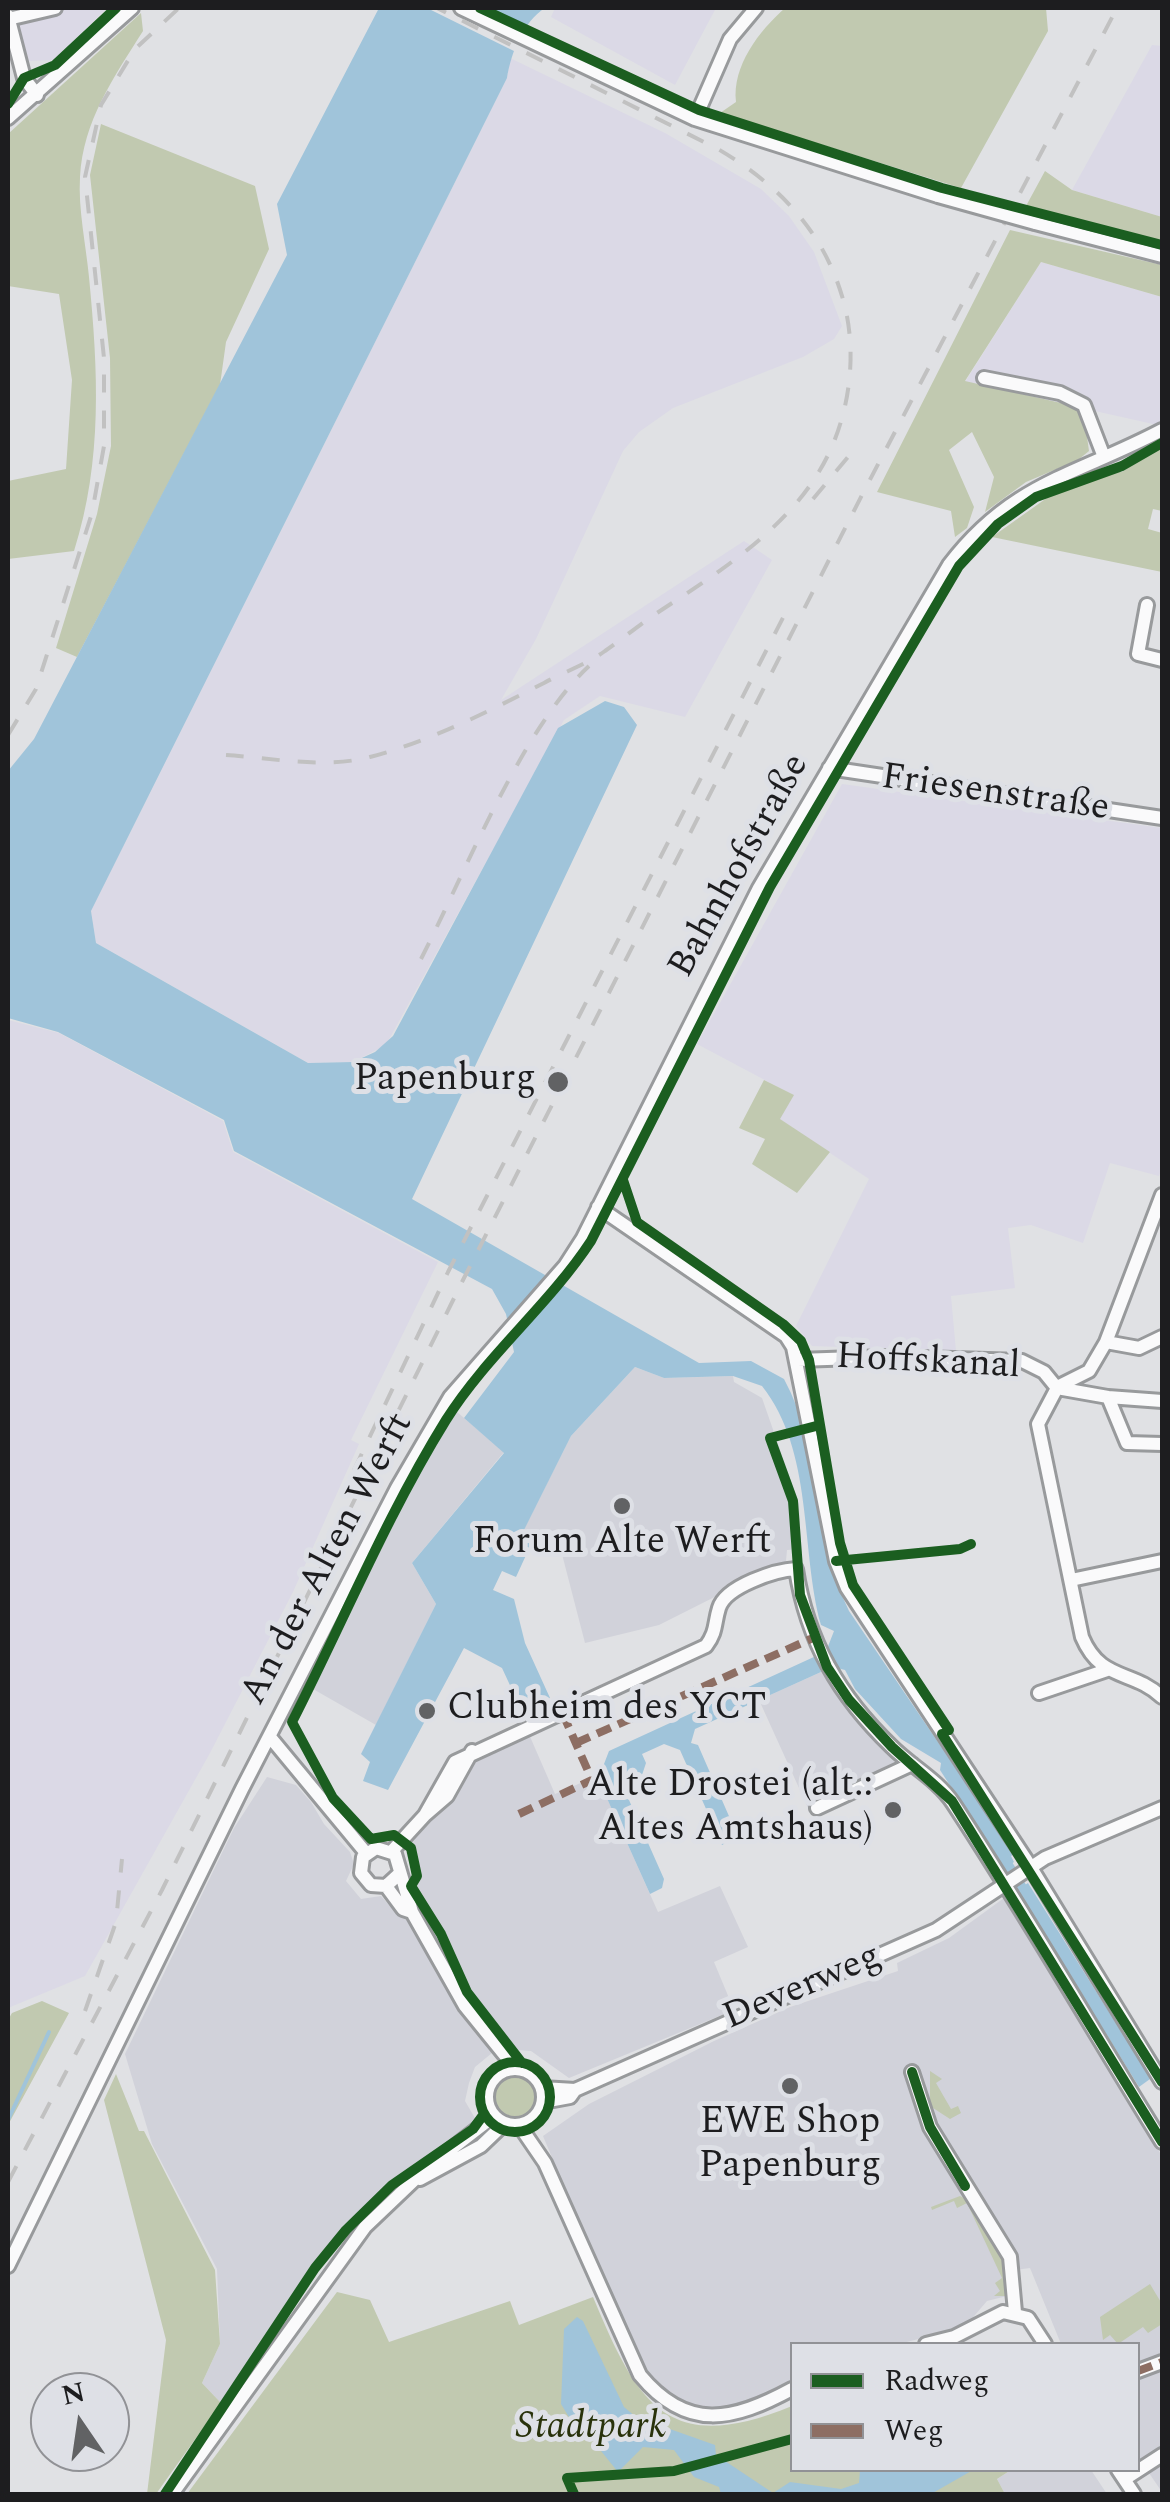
<!DOCTYPE html>
<meta charset="utf-8">
<style>
body{margin:0}
#map{position:relative;width:1170px;height:2502px;overflow:hidden;background:#e0e1e4;font-family:Spectral,serif}
canvas{display:block}
.frame{position:absolute;inset:0;border:10px solid #1d1d1f;pointer-events:none}
.legend{position:absolute;left:790px;top:2342px;width:350px;height:130px;box-sizing:border-box;background:#dee0e6;border:2px solid #919296;margin:0;padding:12px 18px;list-style:none;font-size:30px;color:#1d1d1f}
.legend li{display:flex;align-items:center;gap:20px;height:50px}
.legend b{width:50px;border:2px solid #919296}
.north{position:absolute;left:30px;top:2372px;width:100px;height:100px;box-sizing:border-box;background:#dee0e6;border:2px solid #919296;border-radius:50%;rotate:347deg;font-size:28px;font-weight:700;line-height:40px;text-align:center;color:#1d1d1f}
.north::after{content:'';display:block;margin:auto;width:35px;height:45px;background:#616264;clip-path:polygon(50% 0,100% 100%,50% 72%,0 100%)}
</style>
<div id="map">
<canvas width="1170" height="2502"></canvas>
<div class="frame"></div>
<ul class="legend">
<li><b style="height:12px;background:#1b5e20"></b>Radweg</li>
<li><b style="height:12px;background:#8d6e63"></b>Weg</li>
</ul>
<div class="north">N</div>
</div>
<script>
const context = document.querySelector('canvas').getContext('2d');
context.lineJoin = 'round';
function fillPath(path, color) {
  context.fillStyle = color;
  context.fill(path, 'evenodd');
}
function stroke(path, color, width, dash) {
  context.strokeStyle = color;
  context.lineWidth = width;
  context.lineCap = dash ? 'butt' : 'round';
  context.setLineDash(dash || []);
  context.stroke(path);
}
function label(font, color, halo, rows, align = 'center') {
  context.font = font + ' Spectral,serif';
  context.lineWidth = 10;
  context.setLineDash([]);
  context.textBaseline = 'middle';
  context.strokeStyle = halo;
  context.fillStyle = color;
  for (const [text, x, y, turn = 0] of rows) {
    context.save();
    context.translate(x, y);
    context.rotate((+turn || 0) * Math.PI / 180);
    context.textAlign = isNaN(turn) ? turn : align;
    if (halo) context.strokeText(text, 0, 0);
    context.fillText(text, 0, 0);
    context.restore();
  }
}
fillPath(new Path2D(`
 M635,1367l29,11 69,-2 1,6 28,16 37,106 2,45 -14,1 -1,11 -127,64 -74,18 -29,-112 -23,8 -13,-2 51,-101z
 M450,1406l54,46 -92,111 24,41 -60,121 -70,-40z
 M821,1672l21,32 62,62 -95,44 -50,-110z
 M528,1732l27,62 42,-18 61,136 62,-26 28,61 -34,15 20,48 -165,68 -38,-27 -26,-2 -37,-51 -61,-111 6,-12 -7,-23 55,-83 19,-16z
 M267,1777l29,8 15,17 13,22 26,28 4,12 -8,17 15,18 20,-3 8,9 8,-4 95,152 -17,14 -6,16 -4,18 11,19 -133,107 -122,176 -19,-20 18,-39 -3,-75 -65,-125 -27,-90 109,-226z
 M1004,1898l158,258v336l-24,-35v-113h-77l-31,-76 -22,3 -1,25 -20,5 -18,21 -16,8 -54,14h-107v40l-56,23 -41,1 -19,-7 -26,-22 -25,-48 -82,-195 46,-32 125,-63 76,-34 108,-36 -1,-8 52,-25z
 M1011,2470h80l16,24h-102l-8,-15z`), '#d1d2da');
fillPath(new Path2D(`
 M12,8h95l-53,52 -25,1z
 M555,8h161l-41,77 -124,-68z
 M1152,45l10,1v171l-90,-27z
 M510,58l155,75 96,56 28,27 25,36 28,74 -8,13 -31,18 -130,51 -34,24 -16,19 -87,188 -35,61 243,-159 28,19 -87,157 -85,-21 -36,24 -178,325 -33,17 -45,1 -212,-120 -5,-32 416,-833z
 M1041,262l121,35v129l-197,-44z
 M842,784l320,44v339l-3,9 -49,-13 -27,80 -52,-18 -23,3 7,60 -64,8 5,55 -144,-5 -16,-20 73,-147 -90,-60 14,-24 -96,-51z
 M8,1020l51,13 164,88 10,31 205,110 -87,178 8,4 -66,148 -83,161 -125,223 -77,32z`), '#dbd9e6');
fillPath(new Path2D(`
 M785,8h261l2,23 -87,157 -241,-75 16,-11c-4,-36 23,-71 49,-94z
 M141,13l2,18c-29,46 -60,90 -63,146 -2,32 6,68 9,100 9,93 14,183 -15,274l-66,8v-78l58,-12 6,-89 -13,-86 -51,-8v-152z
 M101,124l154,62 14,63 -43,93 -6,43 -143,272 -21,-9 41,-134 14,-68 -1,-88 -20,-183z
 M1045,171l27,19 90,27v25l-136,-36z
 M1010,230l152,35v32l-121,-35 -76,119 118,27 6,43 -11,9 -52,22 -41,30 9,-35 -22,-45 -23,18 25,57 -7,21 -12,9 -4,-26 -74,-19z
 M1162,444v67l-9,-2 -5,20 14,4v39l-170,-35 66,-47 49,-19 15,1z
 M764,1080l30,15 -14,24 50,33 -33,41 -45,-29 13,-25 -26,-11z
 M42,2001l27,12 -61,112v-105l4,-7z
 M930,2071l12,8 -6,4 15,26 7,-3 3,7 -11,6 -20,-13z
 M116,2074l23,57h5l71,139 5,74 -18,39 19,20 -65,91h-9l19,-154 -62,-240z
 M494 2096a21 21 0 1 1 42 0a21 21 0 1 1-42 0Z
 M960,2196c25,13 53,73 47,100h-13l6,-5 -5,-8 7,-5 -35,-75 -10,5 -3,-7 -22,9 -1,-3z
 M1150,2284l12,20v20l-14,9 -5,-6 -25,17 -8,-9 -7,5 -3,-23z
 M337,2292l33,8 19,42 121,-41 9,24 74,-28c45,108 75,160 199,109v64h219l-14,9 8,15h-818z`), '#c1c9b0');
fillPath(new Path2D(`
 M379,8h166c-22,14 -34,45 -38,70l-416,833 5,32 212,120 45,-1 22,-10 18,-16 165,-308 47,-27 19,6 13,18 -225,474 287,164 52,-2 33,18c38,69 29,159 65,232l165,243 -3,2 3,6 -10,7 -64,-99 1,-7 -40,-24 -46,-50 -10,-19 -8,-2 -10,-19 7,-18 -13,-6c-21,-77 -7,-173 -59,-239l-29,-10 -69,2 -29,-11 -64,69 -50,100 12,4 -17,37 -14,-6 -9,19 21,9 11,44 25,55 -29,11 -19,-41 -38,-20 -76,142 -25,-9 7,-19 -9,-8 75,-150 -24,-41 92,-110 -40,-35 50,-66 -8,-38 -14,-25 -258,-138 -10,-31 -166,-88 -50,-14v-247l26,-32 253,-484 -10,-51z
 M816,1656l5,16 -126,57 -4,14 7,2 37,85 -2,9 -11,6 -42,-95 -16,-6 -22,10 4,9 -5,15 -14,6 -5,12 7,4 35,79 -2,9 -12,6 -45,-100 5,-16 -6,-14 5,-13z
 M1028,1883l118,188 4,8 -11,8 -122,-197z
 M577,2317l6,4 41,86 12,10 79,28 1,10 57,38 17,-11 51,7 18,-6 1,-13h113l-42,24h-210l-2,-7 -25,-10 -20,-27 -31,-3 -25,25 -21,-26 -3,-20 -25,-9 -8,-13 3,-75z`), '#a0c4da');
fillPath(new Path2D(`
 M427,8h60l44,22 -13,23z`), '#e0e1e4');
stroke(new Path2D(`
 M8,2120l41,-88`), '#a0c4da', 4);
stroke(new Path2D(`
 M1000,1853l27,44`), '#a0c4da', 11);
const minor = new Path2D(`
 M461,8l234,111 243,77
 M8,16l16,62 13,17
 M8,19l47,-11
 M8,118l124,-110
 M695,119l35,-80 26,-31
 M1035,223l127,33
 M984,378l76,15 24,12 20,52
 M1147,605l-9,49 24,6
 M829,768l333,50
 M598,1207l188,129 7,11 43,214 11,27 178,270 137,224
 M1106,1342l33,6 23,-11
 M798,1360l87,-3 137,4 22,11 13,16 51,9 19,46 35,1
 M1059,1386l30,-15 17,-29 56,-147
 M1057,1388l-19,36 44,213c19,45 50,32 80,60
 M1108,1397l54,4
 M1071,1580l91,-19
 M1039,1693l68,-23
 M270,1737l96,116
 M817,1808l95,-44
 M425,1815l22,-19 25,-45
 M392,1851l33,-36 30,-53 251,-116c11,-15 8,-22 13,-38 7,-22 57,-38 77,-39 11,72 43,127 96,178 19,19 46,33 61,56 73,111 139,226 209,339
 M398,1875l-12,11 -15,-1 -10,-12 2,-16 13,-9 19,6 17,58 53,94 51,63
 M386,1886l17,23 9,3
 M487 2097a28 28 0 1 1 56 0a28 28 0 1 1-56 0Z
 M912,2072l18,55 80,130 5,55
 M542,2088l33,2
 M543,2102l27,-5 5,-7 361,-160 109,-72 117,-50
 M519,2125l26,38 95,212c47,57 93,46 152,14
 M420,2179l61,-33 24,-23
 M8,2266l234,-477 155,-301 53,-91 115,-131 18,-28 176,-350 190,-323c63,-83 128,-90 213,-135
 M926,2344l28,-7 49,-25 25,6 17,26
 M1138,2371l24,-9
 M1118,2470l16,24
 M1125,2479l37,-24
 M172,2494l193,-267 63,-60 66,-51`);
stroke(minor, '#989a9c', 18);
stroke(minor, '#fafafb', 12);
stroke(new Path2D(`
 M813,499l35,-42
 M8,735l28,-46 56,-176 12,-67v-88l-19,-181 16,-72 34,-56 44,-41
 M226,755c45,3 99,14 144,2 61,-16 119,-46 174,-74 20,-11 43,-19 61,-32 19,-13 36,-28 55,-40 55,-36 119,-77 155,-133 33,-50 44,-118 29,-175 -19,-71 -65,-118 -126,-154l-281,-141
 M421,959c43,-84 101,-231 168,-293
 M354,1470l94,-198 340,-664
 M85,2011l31,-89 6,-63
 M8,2182l154,-292 301,-610 400,-787 254,-485`), '#c1c1c1', 4, [18, 18]);
const minorBridge = new Path2D(`
 M938,196l97,27`);
stroke(minorBridge, '#989a9c', 18, []);
stroke(minorBridge, '#fafafb', 12);
stroke(new Path2D(`
 M576,1743l237,-105
 M519,1814l73,-34 -30,-68
 M1138,2371l24,-9`), '#8d6e63', 8, [15, 8]);
stroke(new Path2D(`
 M480,8l219,102 243,78 220,57
 M8,104l16,-26 31,-13 61,-57
 M623,1180l14,42 146,102 18,17 8,19 31,183 13,42 96,145
 M820,1425l-50,13 23,63 7,94 27,72 22,33 43,47 60,54 210,341
 M836,1561l124,-12 11,-5
 M942,1734l220,348
 M480 2097a35 35 0 1 1 70 0a35 35 0 1 1-70 0Z
 M522,2063l-55,-71 -26,-58 -30,-48 6,-10 -6,-28 -17,-13 -23,4 -38,-41 -41,-76c51,-100 95,-207 154,-302 41,-65 103,-115 145,-179l179,-354 189,-321 39,-42 38,-27 86,-31 40,-23
 M912,2072l18,55 35,59
 M165,2494l150,-226 31,-38 46,-45 81,-56 11,-15
 M574,2494l-7,-16 107,-7 118,-32`), '#1b5e20', 10);
for (const [x, y, r, color] of [
 [558,1082,12,"#616264"],
 [622,1506,10,"#616264"],
 [427,1711,10,"#616264"],
 [893,1810,10,"#616264"],
 [790,2086,10,"#616264"]
]) {
  const dot = new Path2D();
  dot.arc(x, y, r, 0, 2 * Math.PI);
  context.fillStyle = color;
  context.fill(dot);
  stroke(dot, '#dee0e6', 4);
}
label('38px', '#1d1d1f', '#dee0e6', [
 ["Friesenstraße",995,795,8],
 ["Bahnhofstraße",741,867,-61],
 ["Hoffskanal",928,1364,3],
 ["An der Alten Werft",329,1560,-62],
 ["Deverweg",803,1989,-23]
]);
label('38px', '#1d1d1f', '#dee0e6', [
 ["Papenburg",536,1082],
 ["Forum Alte Werft",622,1545,"center"],
 ["Clubheim des YCT",447,1711,"left"],
 ["Alte Drostei (alt.:",873,1788],
 ["Altes Amtshaus)",873,1832],
 ["EWE Shop",790,2125,"center"],
 ["Papenburg",790,2169,"center"]
], 'right');
label('italic 38px', '#29320b', '#dee0e6', [
 ["Stadtpark",591,2430]
]);
</script>
